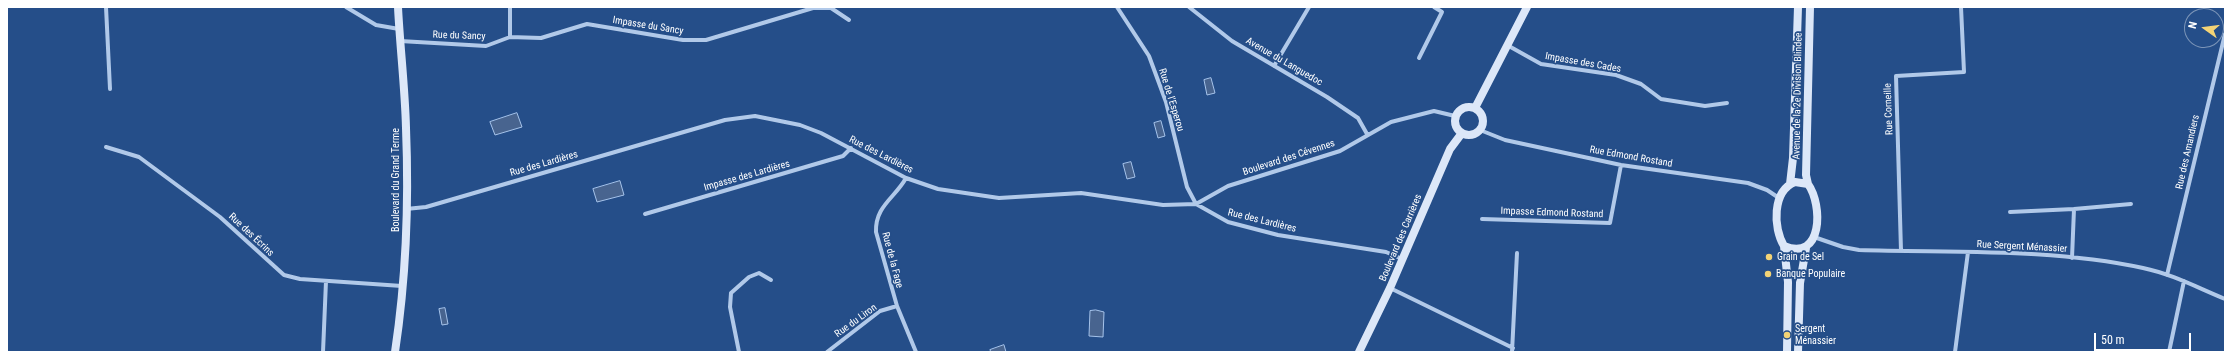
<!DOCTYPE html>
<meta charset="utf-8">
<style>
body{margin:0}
#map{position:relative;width:2232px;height:359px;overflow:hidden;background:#254e89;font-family:"Roboto Condensed",sans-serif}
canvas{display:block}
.frame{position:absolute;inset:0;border:8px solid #fff;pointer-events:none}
.north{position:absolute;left:2184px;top:8px;width:40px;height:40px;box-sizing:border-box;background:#254e89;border:1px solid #7c95b8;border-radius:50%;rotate:284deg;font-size:11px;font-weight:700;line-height:16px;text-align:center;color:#fff}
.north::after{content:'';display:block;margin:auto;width:14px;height:18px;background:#f3d376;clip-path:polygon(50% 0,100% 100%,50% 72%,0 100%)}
.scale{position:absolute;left:2094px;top:333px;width:97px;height:18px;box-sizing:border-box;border:2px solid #fff;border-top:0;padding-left:5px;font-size:12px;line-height:14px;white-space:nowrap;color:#fff;-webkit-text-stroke:3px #254e89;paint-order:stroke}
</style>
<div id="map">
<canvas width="2232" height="359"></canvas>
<div class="frame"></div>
<div class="north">N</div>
<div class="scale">50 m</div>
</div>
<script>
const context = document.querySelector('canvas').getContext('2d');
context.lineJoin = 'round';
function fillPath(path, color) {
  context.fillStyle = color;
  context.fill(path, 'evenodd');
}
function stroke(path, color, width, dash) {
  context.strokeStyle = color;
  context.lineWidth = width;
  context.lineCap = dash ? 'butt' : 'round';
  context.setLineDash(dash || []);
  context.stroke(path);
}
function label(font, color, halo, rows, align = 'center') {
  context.font = font + ' "Roboto Condensed",sans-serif';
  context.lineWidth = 3.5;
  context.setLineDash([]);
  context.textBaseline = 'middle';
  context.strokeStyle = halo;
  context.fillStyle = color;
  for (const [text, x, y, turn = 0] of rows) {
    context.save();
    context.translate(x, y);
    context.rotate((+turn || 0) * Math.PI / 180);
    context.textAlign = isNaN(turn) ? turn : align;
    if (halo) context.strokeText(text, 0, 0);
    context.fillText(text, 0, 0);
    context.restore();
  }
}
const water = new Path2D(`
 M1211,78l4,15 -8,2 -3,-15z
 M517,113l5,14 -27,8 -5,-13z
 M1161,121l4,15 -7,2 -4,-15z
 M1131,162l4,15 -8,2 -4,-15z
 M620,181l4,14 -27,7 -4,-13z
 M445,308l3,16 -6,1 -3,-16z
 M1096,310l8,2 -1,25 -14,-1 1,-25z
 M1004,345l2,7h-15l-1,-2z`);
fillPath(water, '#48648f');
stroke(water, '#a6c3ea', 1);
stroke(new Path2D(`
 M106,7l4,82
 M346,7l30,18 23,4
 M1117,7l32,49 17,46 21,85 9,17 32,-18 112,-35 51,-29 43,-11 21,5
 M1189,7l43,34 95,56 31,21 9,16
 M510,37l31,1 46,-14 96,16h23l107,-32h18l18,12
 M400,41l86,5 24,-9v-30
 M1507,45l34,19 75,11 25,9 20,15 44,7 22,-3
 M1419,58l23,-46 -8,-5
 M1274,66l35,-59
 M1480,130l25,10 116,25 127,18 19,7 12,8
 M106,147l33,10 81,60 64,58 16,4 102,7
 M906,178c-11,20 -31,28 -30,54l21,74 19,46
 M406,209l20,-2 299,-87 30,-4 45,9 21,8 85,45 32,11 61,9 82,-5 82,12 33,-1 32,18 50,13 108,17 16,7
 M2074,209l57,-5
 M2010,212l64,-3 -2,49
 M645,214l198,-58 8,-8
 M1482,219l128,4 11,-58
 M1814,237l29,10 16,3c94,3 191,-2 284,18 29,6 55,20 82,31
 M1901,251l-5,-175 68,-4 -3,-65
 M2167,275l58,-241
 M1390,288l123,60
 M323,352l3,-71
 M739,352l-9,-45 1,-14 18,-16 10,-4 12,7
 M827,352l53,-41 17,-5
 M1512,352l5,-99
 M1955,352l13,-100
 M2169,352l15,-71`), '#b1c9e9', 4);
stroke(new Path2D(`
 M1455 121a14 14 0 1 1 28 0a14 14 0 1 1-28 0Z
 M1475,108l52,-101
 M1795,182l13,2c15,21 15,78 -24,62 -11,-18 -12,-55 11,-64z
 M1790,184l3,-26 5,-151
 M1808,184l-2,-9 4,-168
 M1784,246l4,36 -1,70
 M395,352c11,-73 14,-150 11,-224 -1,-40 -6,-81 -8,-121
 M1359,352l31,-64 60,-139 12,-16
 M1798,352l2,-69 6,-35`), '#dce7f8', 8);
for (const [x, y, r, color] of [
 [1769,257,4,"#f3d376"],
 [1768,274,4,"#f3d376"],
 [1787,335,4,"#f3d376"]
]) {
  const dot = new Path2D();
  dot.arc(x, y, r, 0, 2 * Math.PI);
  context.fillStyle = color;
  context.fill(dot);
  stroke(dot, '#254e89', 1.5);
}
label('10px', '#fff', '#254e89', [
 ["Impasse du Sancy",648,26,9],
 ["Rue du Sancy",459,36,2],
 ["Avenue du Languedoc",1284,62,30],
 ["Impasse des Cades",1583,63,10],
 ["Avenue de la 2e Division Blindee",1798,96,-89],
 ["Rue de l'Esperou",1171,100,73],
 ["Rue Corneille",1889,109,-92],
 ["Rue des Amandiers",2188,152,-77],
 ["Rue des Lardières",881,155,27],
 ["Rue Edmond Rostand",1631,157,10],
 ["Boulevard des Cévennes",1289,158,-18],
 ["Rue des Lardières",544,164,-16],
 ["Impasse des Lardières",747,176,-16],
 ["Boulevard du Grand Terme",396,180,-90],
 ["Impasse Edmond Rostand",1552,213,2],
 ["Rue des Lardières",1262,221,14],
 ["Rue des Écrins",251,235,43],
 ["Boulevard des Carrières",1401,238,-67],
 ["Rue Sergent Ménassier",2022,247,3],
 ["Rue de la Fage",892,260,75],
 ["Rue du Liron",856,321,-36]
]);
label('10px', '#fff', '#254e89', [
 ["Grain de Sel",1777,257],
 ["Banque Populaire",1776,274],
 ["Sergent",1795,329],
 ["Ménassier",1795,341]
], 'left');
</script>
